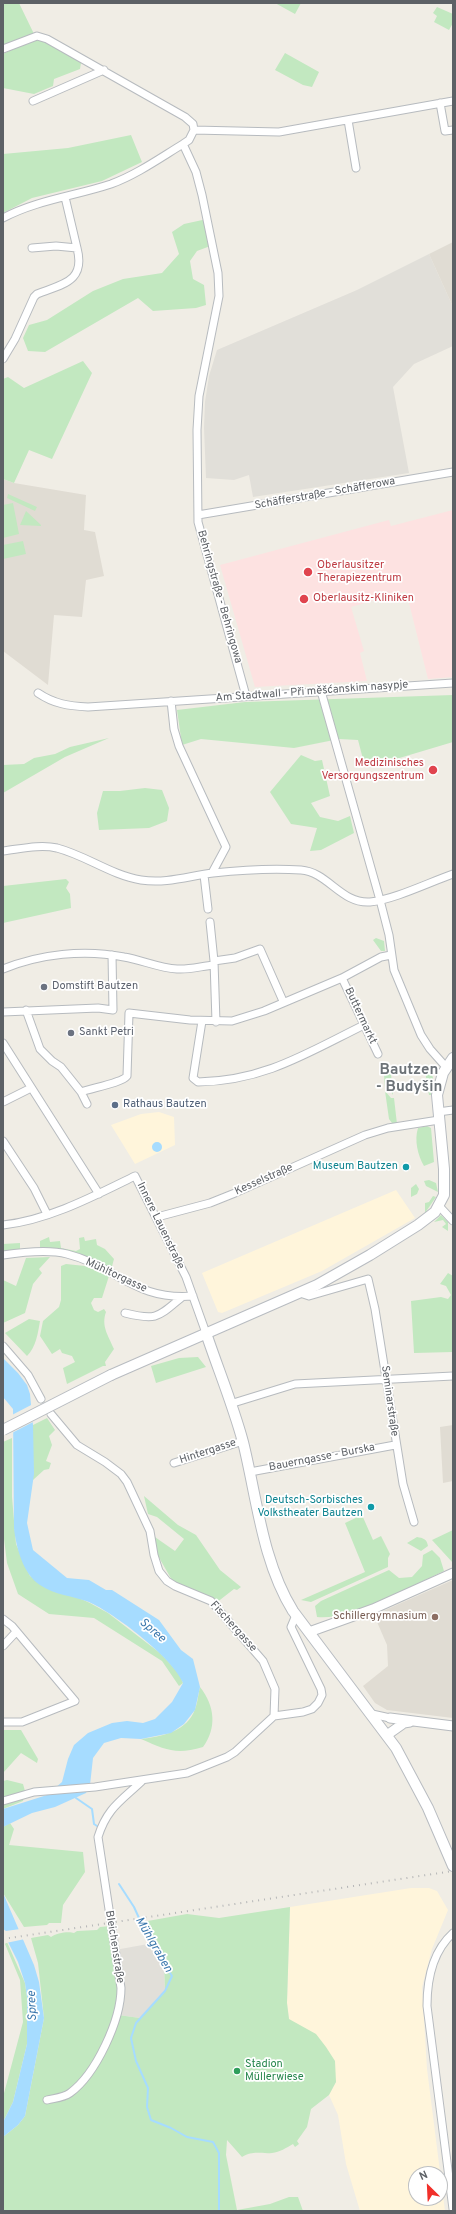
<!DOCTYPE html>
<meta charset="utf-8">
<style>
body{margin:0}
#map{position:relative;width:456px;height:2214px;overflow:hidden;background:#f0ede5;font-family:Overpass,sans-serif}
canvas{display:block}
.frame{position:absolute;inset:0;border:4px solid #5d6166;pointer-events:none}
.north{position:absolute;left:408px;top:2166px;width:40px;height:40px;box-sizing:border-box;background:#fff;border:1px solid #bec0c2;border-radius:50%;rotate:336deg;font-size:11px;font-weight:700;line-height:16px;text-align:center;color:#5d6166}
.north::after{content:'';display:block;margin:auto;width:14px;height:18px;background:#f1302a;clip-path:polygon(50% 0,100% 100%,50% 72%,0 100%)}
</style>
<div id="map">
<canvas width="456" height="2214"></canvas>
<div class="frame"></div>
<div class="north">N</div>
</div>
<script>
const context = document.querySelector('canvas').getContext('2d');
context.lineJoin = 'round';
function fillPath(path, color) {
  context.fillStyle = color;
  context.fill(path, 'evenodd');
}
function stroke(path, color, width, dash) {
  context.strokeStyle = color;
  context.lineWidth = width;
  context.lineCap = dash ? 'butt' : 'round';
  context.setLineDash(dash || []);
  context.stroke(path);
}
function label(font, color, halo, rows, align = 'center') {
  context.font = font + ' Overpass,sans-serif';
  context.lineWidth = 3.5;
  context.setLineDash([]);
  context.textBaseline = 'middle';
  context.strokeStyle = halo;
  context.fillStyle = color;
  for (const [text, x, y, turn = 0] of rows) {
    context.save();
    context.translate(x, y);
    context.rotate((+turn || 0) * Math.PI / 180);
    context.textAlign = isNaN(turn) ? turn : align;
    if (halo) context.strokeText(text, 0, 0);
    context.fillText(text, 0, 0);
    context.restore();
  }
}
fillPath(new Path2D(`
 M159,1112l15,5 1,28 -40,19 -24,-39 30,-11z
 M396,1190l19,28 -93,53 -100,42 -4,-1 -16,-39z
 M411,1888h18l8,3 11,19 -16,39 -10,38 5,82 18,142h-85l-14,-47 -8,-49 -9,-20 7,-13 -47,-63 -2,-16 3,-96zM416,2174h24v24h-24z`), '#fff5db');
fillPath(new Path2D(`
 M429,254l24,53v39l-39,18 -21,23 16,86 -156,24 -4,-22 -15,5 -28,-2 -2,-50 1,-26 4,-26 8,-26 140,-60z
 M148,1944l16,20 1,27 -25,27 -22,-3 -3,-65z`), '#e1dfd9');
fillPath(new Path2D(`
 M453,242v65l-24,-53z
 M3,479l11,4 72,12 -2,35 11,2 9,44 -18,4 -4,37 -28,-2 -6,70 -45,-34z
 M453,1425v56l-10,2 -3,-56z
 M453,1580v138l-66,-8 -12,-7 -12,-17 25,-20 -1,-21 -13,-30z`), '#e0dcd3');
fillPath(new Path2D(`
 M453,510v167l-25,2 -22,-88 -55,16 13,44 -4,2 7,28 -112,6 -35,-122 169,-45 2,6z`), '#fde2e1');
fillPath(new Path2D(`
 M3,3h16l15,31 -31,13z
 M275,3h26l-6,11z
 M437,7l16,7v9l-4,7 -15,-8 3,-6 -4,-3z
 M34,39c19,2 33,12 47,24l-1,6 -26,10 -1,7 -19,8 -31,-6v-34z
 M285,53l34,19 -7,15 -9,-2 -28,-15z
 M131,135l11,27 -40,19 -70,17 -29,15v-59l65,-6z
 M207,219l6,26 -16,6 -7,10 3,18 11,6 2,20 -10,3 -43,3 -15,-13 -93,54 -17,-1 -5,-13 6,-13 18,-5 46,-29 30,-12 39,-6 17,-19 -7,-22 12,-8z
 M83,361l9,12 -40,86 -23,-9 -15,33 -11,-4v-100l5,-2 16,11z
 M8,494l29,13 -2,4 -28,-13z
 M13,503l6,31 -16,4v-33z
 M26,511l15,14v1l-21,-1z
 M23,541l3,13 -23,5v-14z
 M453,695v47l-77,23 -12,-2 -6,-23 -19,-1 -45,9 -93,-9 -19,6 -5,-35 68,-8z
 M109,738l-44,19 -62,36v-28l21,-1 10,-6 21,-4 15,-7z
 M301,755l14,6 7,-1 8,36 -19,7 9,14 18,4 12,-5 4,17 -33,17 -11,1 7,-23 -26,-4 -21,-32z
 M145,788l17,2 7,18 -2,13 -18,7 -50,2 -2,-17 6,-22h17z
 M66,879l3,3 -3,6 4,6 1,14 -68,15v-37z
 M376,938l8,3 1,10h-4l-8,-11z
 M424,1065h5l4,13 -2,17h-2z
 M384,1074h7l2,21 -3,-5 -5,-2z
 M385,1091l6,7h3l3,26 -5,-1 -3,-4z
 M427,1126l4,2 3,34 -10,4c-6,-10 -10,-26 -6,-38z
 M429,1180l7,3 2,9 -12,-6 -2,-5z
 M416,1184l3,5 -2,5 -6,3v-9z
 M433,1196l3,1 -11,16v-10l4,-1z
 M441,1215l7,7v9l-6,-4 4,-3 -3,-4 -9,2z
 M49,1237l1,5 10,-1 1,7 15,3 4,-2 -1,-11 5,-1 1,4 11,-2 1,6 8,4 9,10 -3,11 -38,-18 -33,-3v-8z
 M20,1243v9l-17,1v-9z
 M50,1257l-11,12 3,4 -9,11 -8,29 -22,10v-43l13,6 10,-28z
 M66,1264l19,2 24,10 -7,22h-8l-3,5 3,7 4,2 6,-3 2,3c-5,14 2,23 8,37l-9,13 1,4h-3l-36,18 -4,-16 12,-6 -3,-6 -10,-3 -2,-4 -8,5 -12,-18 3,-15 16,-14 2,-7v-34z
 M448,1273l5,3v76l-39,1 -3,-52 30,-4 7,2 3,-4 -5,-9 -6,-2z
 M29,1319l11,2c-2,12 -4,26 -13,35l-22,-23z
 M179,1358l19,-1 8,10 -50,16 -5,-17z
 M47,1418l8,12 -6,6 3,9 -6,16 5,2 -2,6 -5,1 -11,10v-55z
 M12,1438v59l4,47 14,32 60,27 18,10 52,40 19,20 4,10 -4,3 -17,-25 -68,-43 -45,-4 -31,-20 -11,-31 -4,-32v-89z
 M144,1496l34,29 18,10 24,35 21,17 -4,3 -3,-1 -18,14 -43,-21 -16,-28 -5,-19 23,16 9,-12 -27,-22 -9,-3z
 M362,1515l11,25 8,-4 9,18 -2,4v9l-77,35 -10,-2 64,-28 -20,-49z
 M453,1530v33l-21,-23z
 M417,1537c6,1 10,2 11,9l-7,5 -14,-8z
 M432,1550l8,8 4,13c-31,14 -93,50 -127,46l-2,-11 6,-5 68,-31 10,8 13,-1 10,-11 1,-11z
 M200,1687c15,19 17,41 3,60 -27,8 -37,3 -62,-8 20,-2 47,-8 54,-30 3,-7 3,-15 5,-22z
 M3,1730h18l17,29 -1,4 -16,-10 -18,20z
 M7,1780l16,4 2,7 -2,10 -20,8v-28z
 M10,1823l4,6 -5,16 74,7 2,20 -22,33 -2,18h-12l-2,2 -23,2 -21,-34v-66z
 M290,1907l-3,96 2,16 27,15 10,13 9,14 1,21 -7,13 -18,14 -4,18 -10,14 2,3 -4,3 -2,-3c-7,4 -13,8 -21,9 -12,1 -18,-3 -30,4l-15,-17 -1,15 11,55 33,-6 19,-7h9l5,14h-300v-74l15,-12 7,-9 19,-98 -6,-55 -7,-25 17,-3 3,2c5,-4 18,-6 23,-4l3,-2 20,-1 3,-3 11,-1 7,40v49l22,3 25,-27 -1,-27 -22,-42 45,-8 32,4z
 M7,1942l18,41 2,14v47l-14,58 -10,20v-25l20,-75 -3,-42 -15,-36z`), '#c2e8c0');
fillPath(new Path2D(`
 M152 1147a5 5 0 1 1 10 0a5 5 0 1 1-10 0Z
 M3,1358l15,15 9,12 3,9 3,31 1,49 -7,49 6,27 34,28 22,2 17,10h6l47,30 22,30 12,9 7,28 -5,23 -11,14 -13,9 -30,6 -20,-1 -17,5 -11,15 -3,27 -4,8 -31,14 -23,6 -29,14v-18l44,-14 15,-13 6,-23 6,-14 14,-12 24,-10 15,-2 16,2 12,-4 17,-17 11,-19c-10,-25 -69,-70 -94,-81 -16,-6 -35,-7 -49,-17 -17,-11 -24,-38 -26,-57l-1,-119 -10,-12z
 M3,1893l31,72 5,17 5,36 -19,98 -7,9 -15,12v-15l10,-20 14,-58v-47l-2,-14 -7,-21 -15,-30z`), '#a6dcff');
fillPath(new Path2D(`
 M33,1404l2,17 -25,13v-18z
 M3,1929l3,2 14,-2 5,10 -19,4 -3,-5z`), '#f0ede5');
stroke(new Path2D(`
 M76,1798l16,11 2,15 3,2
 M119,1884l15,23 15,33 23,36 -7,15 -29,32 -5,15 5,23 12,27 -1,19 4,13 20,8 16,9 26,5 6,11v58`), '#a6dcff', 2);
const minor = new Path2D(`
 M3,49l34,-13 10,3 138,78 8,7 1,6 -5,10 -6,4c-23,14 -47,31 -72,40 -36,12 -74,16 -108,34
 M33,101l71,-31
 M440,103l5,28 8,-1
 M348,120l8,48
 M194,130l85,2 174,-31
 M183,144l13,28 6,23 16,78 1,23 -20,100 -2,34 1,92 48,174
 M65,197l12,51
 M3,359l12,-20 19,-42 3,-3c25,-10 49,-12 40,-46l-21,-2 -24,2
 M198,515l255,-43
 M321,691l59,209 9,35 5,35 27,65 9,14 16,18
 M38,693c16,11 31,13 50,14l365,-24
 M171,701l3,28 5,17 47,101 -14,26
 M3,851c17,-2 37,-7 54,-3 30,8 54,27 84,32 25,4 48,-4 72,-7 28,-3 59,-5 88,-3 27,2 40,34 69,32 23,-2 60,-20 83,-28
 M204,875l4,34
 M210,922l4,39 2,61
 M214,961l21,-3 25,-9 23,52
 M3,969c37,-15 81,-20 121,-12 18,3 35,11 53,12 12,1 25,-3 37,-4
 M342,978l36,76
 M26,1010l14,39 12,12 9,6 20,25
 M3,1012l95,-4 15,2 -1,-55
 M202,1021l-9,57 5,4c66,-1 109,-29 166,-57
 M3,1043l96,151
 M3,1102l28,-14
 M87,1104l-6,-12c10,-4 41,-9 46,-16l2,-63 61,7 42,1 32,-10 78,-33 39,-21 10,-2
 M438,1112l15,-2
 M3,1141l31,47 13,26
 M439,1206l14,15
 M157,1217l53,-14 25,-10 130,-58 23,-7 51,-8
 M3,1225c46,-5 91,-29 132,-49l51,101 20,56
 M3,1255c20,-3 45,-6 64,-1 49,12 68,47 126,42
 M300,1293l9,3 59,-17 7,30 28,175 11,38
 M125,1313c32,8 33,4 57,-16
 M3,1346l25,29 13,24
 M230,1404l65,-20 158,-8
 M51,1414l26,31 28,17 16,12 6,8 23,49 4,24 5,16 8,10 8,5 36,15 52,60 12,28 -1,27
 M174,1463l69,-22
 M250,1472l145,-27
 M3,1619l9,7 63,75 -53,21h-19
 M3,1646l13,-14
 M372,1714l18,4
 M3,1801l31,-9 61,-5 92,-14 40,-16 8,-5 39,-36 29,-4 9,-3 6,-6 4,-8 -1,-6 -30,-62 5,-12
 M453,1933c-20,18 -26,47 -26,73l26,203
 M47,2100c8,-2 16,-2 23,-7 26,-19 51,-73 51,-105l-23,-151c9,-29 23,-36 44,-56`);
const tertiary = new Path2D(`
 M309,1632l64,-23 80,-36
 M390,1718l63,8
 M387,1735l17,-12 6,-1`);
const secondary = new Path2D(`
 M206,1333c12,36 27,72 37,109 14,56 19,119 50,169l103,137 32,60 25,58
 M111,1375l206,-90 53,-30 48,-30 17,-13 9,-17v-26l-7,-74 6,-22 10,-15`);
stroke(minor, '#b7bbbf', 9);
stroke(tertiary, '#b7bbbf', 11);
stroke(secondary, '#b8bcc1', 12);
stroke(minor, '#fff', 7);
stroke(tertiary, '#fff', 9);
stroke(secondary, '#fff', 10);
stroke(new Path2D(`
 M3,1939l450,-68`), '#b4b5b6', 2, [1, 5]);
const secondaryBridge = new Path2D(`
 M3,1430l108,-55`);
stroke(secondaryBridge, '#b8bcc1', 12, []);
stroke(secondaryBridge, '#fff', 10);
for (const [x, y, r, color] of [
 [308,572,5,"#e0444e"],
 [304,599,5,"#e0444e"],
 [433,770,5,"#e0444e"],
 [44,987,4,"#6b7280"],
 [71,1033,4,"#6b7280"],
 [115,1105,4,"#5c6f8a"],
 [406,1167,4,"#0f9aa8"],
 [371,1507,4,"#0f9aa8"],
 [435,1617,4,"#8d6e63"],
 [237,2071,4,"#2e9e5b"]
]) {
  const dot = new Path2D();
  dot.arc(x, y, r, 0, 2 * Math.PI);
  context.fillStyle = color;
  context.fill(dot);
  stroke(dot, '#fff', 1.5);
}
label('11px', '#5d6166', '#fff', [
 ["Schäfferstraße - Schäfferowa",325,494,-10],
 ["Behringstraße - Behringowa",219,597,74],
 ["Am Stadtwall - Při měšćanskim nasypje",312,692,-4],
 ["Buttermarkt",360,1016,65],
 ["Kesselstraße",264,1180,-24],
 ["Innere Lauenstraße",160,1226,64],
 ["Mühltorgasse",116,1276,25],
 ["Seminarstraße",389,1401,82],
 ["Hintergasse",208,1452,-18],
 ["Bauerngasse - Burska",322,1458,-11],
 ["Fischergasse",233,1627,48],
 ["Bleichenstraße",114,1947,81]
]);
label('11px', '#be3a42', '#fff', [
 ["Oberlausitzer",317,566],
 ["Therapiezentrum",317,579],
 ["Oberlausitz-Kliniken",313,599],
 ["Medizinisches",424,764,"right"],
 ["Versorgungszentrum",424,777,"right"]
], 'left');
label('11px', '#5b616d', '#fff', [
 ["Domstift Bautzen",52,987],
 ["Sankt Petri",79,1033]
], 'left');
label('11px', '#4e5e75', '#fff', [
 ["Rathaus Bautzen",123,1105]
], 'left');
label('11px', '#0d838f', '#fff', [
 ["Museum Bautzen",398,1167],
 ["Deutsch-Sorbisches",363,1501],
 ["Volkstheater Bautzen",363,1514]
], 'right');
label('11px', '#785e54', '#fff', [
 ["Schillergymnasium",427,1617]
], 'right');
label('11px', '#27864d', '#fff', [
 ["Stadion",245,2065],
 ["Müllerwiese",245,2078]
], 'left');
label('italic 12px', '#3b78ad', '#fff', [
 ["Spree",152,1631,41],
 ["Mühlgraben",153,1945,60],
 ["Spree",33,2006,-92]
]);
label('bold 15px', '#6d7378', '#fff', [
 ["Bautzen",409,1071],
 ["- Budyšin",409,1088]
]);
</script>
